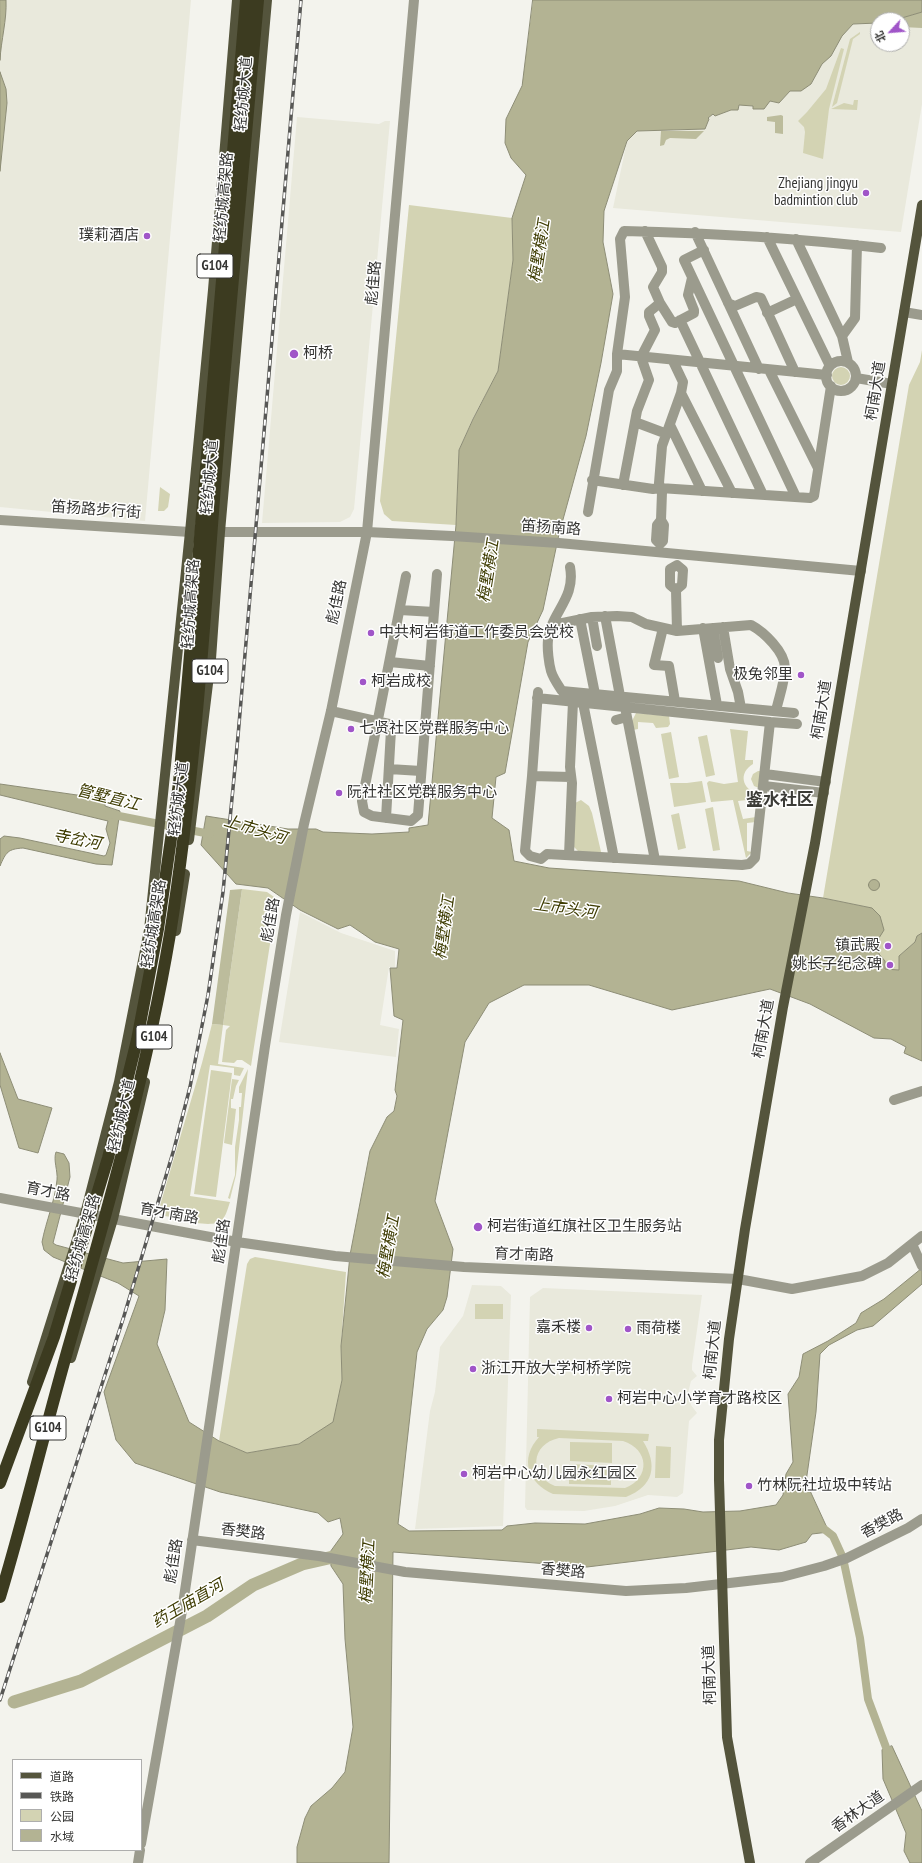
<!DOCTYPE html>
<meta charset="utf-8">
<style>
body{margin:0}
#map{position:relative;width:922px;height:1863px;overflow:hidden;background:#f3f3ed;font-family:"PT Sans Narrow","Noto Sans SC",sans-serif}
canvas{display:block}
.legend{position:absolute;left:12px;top:1759px;width:130px;height:92px;box-sizing:border-box;background:#fff;border:1px solid #aeaead;margin:0;padding:5px 7px;list-style:none;font-size:12px;color:#353533}
.legend li{display:flex;align-items:center;gap:8px;height:20px}
.legend b{width:20px;border:1px solid #aeaead}
.north{position:absolute;left:870px;top:12px;width:40px;height:40px;box-sizing:border-box;background:#fff;border:1px solid #aeaead;border-radius:50%;rotate:244deg;font-size:11px;font-weight:700;line-height:16px;text-align:center;color:#353533}
.north::after{content:'';display:block;margin:auto;width:14px;height:18px;background:#a055c8;clip-path:polygon(50% 0,100% 100%,50% 72%,0 100%)}
</style>
<div id="map">
<canvas width="922" height="1863"></canvas>
<ul class="legend">
<li><b style="height:5px;background:#54543c"></b>道路</li>
<li><b style="height:5px;background:#575755"></b>铁路</li>
<li><b style="height:11px;background:#d3d3b3"></b>公园</li>
<li><b style="height:11px;background:#b3b393"></b>水域</li>
</ul>
<div class="north">北</div>
</div>
<script>
const context = document.querySelector('canvas').getContext('2d');
context.lineJoin = 'round';
function fillPath(path, color) {
  context.fillStyle = color;
  context.fill(path, 'evenodd');
}
function stroke(path, color, width, dash) {
  context.strokeStyle = color;
  context.lineWidth = width;
  context.lineCap = dash ? 'butt' : 'round';
  context.setLineDash(dash || []);
  context.stroke(path);
}
function label(font, color, halo, rows, align = 'center') {
  context.font = font + ' "PT Sans Narrow","Noto Sans SC",sans-serif';
  context.lineWidth = 3;
  context.setLineDash([]);
  context.textBaseline = 'middle';
  context.strokeStyle = halo;
  context.fillStyle = color;
  for (const [text, x, y, turn = 0] of rows) {
    context.save();
    context.translate(x, y);
    context.rotate((+turn || 0) * Math.PI / 180);
    context.textAlign = isNaN(turn) ? turn : align;
    if (halo) context.strokeText(text, 0, 0);
    context.fillText(text, 0, 0);
    context.restore();
  }
}
fillPath(new Path2D(`
 M0,0h191l-46,521 -145,-14z
 M922,12v92l-21,128 -288,-24 14,-67 10,-10 68,-2 4,-10 -1,-1 5,-4 2,2 16,-6h7l1,-5 14,1v3l17,-8 9,2 11,-12 8,-1 13,-6 11,-20 2,-13 29,-27 25,-1v21h24v-24h-7z
 M297,117l82,7 6,-3h5l-36,388 -4,8 -10,5 -78,1z
 M300,912l41,21 54,18v16h-6l-9,58 19,4 -3,28 -117,-15z
 M472,1285l29,1 10,9 -8,231 -88,3 15,-118 5,-19 5,-45 23,-31z
 M543,1288l159,7 -10,70v5l5,6 -6,5 -3,12 3,12 6,8 -8,8 -6,72 -6,4 -29,-2 -33,11 -31,5 -57,-1 -2,-3 5,-210z`), '#e9e9dc');
fillPath(new Path2D(`
 M860,32v2l-7,5 -16,64 -5,4 18,-68z
 M841,48l3,1 -15,60 -6,50 -20,-6 2,-21 -1,-5 -6,-6 9,-9 19,-23z
 M854,100h4l-1,10 -26,-1 13,-6 9,2z
 M409,205l103,13 1,42 -15,111 -25,47 -14,32 -3,75 -64,-4 -8,-7 -4,-13z
 M922,350v583l-5,3 -2,6 -16,14v14l-14,-1v-8l-6,-7v-16l-12,-31 -44,-9 86,-513 11,-23z
 M832 376a9 9 0 1 1 18 0a9 9 0 1 1-18 0Z
 M160,487l10,7 -2,13 -4,4h-6z
 M636,713l33,3 1,8 -2,3 -12,1 -3,-5 -15,-1v7l-5,1 -2,-7z
 M730,729l18,2 -3,29h8v4c-15,9 -11,25 5,30l-1,5 -19,2 5,18 13,-2v5l-9,1v28l5,1 -6,6 -13,-58 -22,2 -4,-19 2,-2 15,3 14,-2z
 M671,732l8,45 -10,2 -8,-45z
 M707,735l8,40 -9,2 -8,-40z
 M758,771h3l-2,17 -5,-2 -3,-7 2,-5z
 M702,781l4,21 -32,5 -4,-24h17z
 M581,800l8,6 3,7 10,43 -22,-3 -8,-8 3,-42z
 M713,807l7,43 -7,1 -8,-42z
 M679,813l7,35 -8,2 -7,-35z
 M242,889l25,3 10,7 -26,167 -9,-6h-5l-3,3 -12,-1 4,-32 4,-4 -7,-1 -5,39 26,4 -4,8 -6,-1v-7l-24,-3 -20,131 40,6c-2,6 -4,14 -8,18 -10,10 -47,-2 -61,-5l-2,-6 43,-146 10,-39 11,1z
 M248,1069l-12,106 -6,24 -2,-1 7,-23v-28l4,-27v-13h2l1,-14h-3v-6z
 M211,1070l21,3 -16,124 -22,-3z
 M232,1079l7,1 -3,6 -3,13h-2v9l5,1 -4,36 -8,-2z
 M255,1257l91,15 -5,74 1,34 -8,42 -35,22 -52,9 -28,-12 28,-177 3,-5z
 M475,1304h28v15h-28z
 M537,1429l112,5 -1,7h-5c15,24 11,45 -17,56l-73,-3c-25,-11 -34,-35 -14,-57h-2zM559,1438l64,3c26,8 28,37 2,47l-70,-2c-27,-11 -24,-42 4,-48z
 M570,1442l42,1v20l-42,-2z
 M656,1446l15,1 -1,31h-15z
 M569,1464l42,2v19l-42,-1z`), '#d3d3b3');
fillPath(new Path2D(`
 M922,12v16l-20,-1v-7h-7z
 M781,115l2,1v18l-8,-1v-11l-8,-1v-4z
 M661,131h43l-8,8 -26,-1 -4,2 -2,5 -4,1z
 M242,889l-19,136 -11,-1 18,-134z`), '#bcbc9c');
const water = new Path2D(`
 M0,0h6c1,20 -5,40 -6,60z
 M533,0h389v12l-27,8h-17v3l-25,1 -11,12 -11,20 -9,8 -11,20 -10,7h-11l-11,12 -9,-2 -6,8h-11v-3l-14,-1 -1,5h-7l-16,6 -2,-2 -5,4 1,1 -4,10 -68,2 -10,10 -23,70 -1,31 10,52 -12,69 -15,73 -27,98 -16,76 -15,32 -23,131 -9,4 -4,41 17,12 5,31 35,7 190,13 49,12 35,5 49,10 8,8 4,14 -5,8v16l6,7v8l14,1v-14l16,-14 2,-6 5,-3v128l-18,-8 2,-6 -15,-8 -17,-1 -64,-34 -40,-15 -98,21 -83,-25h-65l-35,18 -24,39 -30,159 18,48 -6,48 -4,13 -16,19 -10,23 -19,172 11,7 93,-1 5,-4 28,-3 50,1 55,-10 19,-6 25,1 19,3 37,-1 36,-6 7,-10 3,-21 7,-12 -5,-68 11,-17 4,-23 25,-13 28,-18 5,-10 23,-14 38,-31v16l-49,42 -16,4 -28,15 -9,9 -4,58 -10,70 23,50 -17,2 -6,8 -27,8 -28,-3 -164,20 -194,-15 -4,311h-92v-16l8,-29 6,-12 21,-18 13,-16 8,-45 -8,-88 -2,-55 -12,-18 -1,-14 13,-18 -3,-16 -12,4 -10,-9 -98,-21 -85,-29 -19,-23 -12,-48 35,-96 -21,-13 -65,-26 -9,-7 -2,-8c4,-21 13,-41 15,-62 1,-9 -4,-20 -1,-28l8,2 5,9 1,14 -17,66 3,2 67,18 44,-4 -2,51 -8,34 32,78 30,19 28,12 52,-9 34,-22 9,-42 -1,-34 9,-91 20,-104 17,-34 7,-6 3,-15 -2,-6 8,-70 -9,-4 -4,-48h7l2,-19 -24,-7 -25,-17 -12,4 -38,-19 -32,-22 -32,-4 -35,-39 5,-29 82,13h28l7,3 49,2 37,-2v-4l19,-3 28,-300 3,-75 14,-31 25,-48 15,-111 -1,-42 14,-43 -15,-17 -6,-15 1,-24 16,-33z
 M0,72l6,17 1,14 -7,68z
 M0,784l105,15v7l15,5 -8,54 -16,-1 -73,-16c-15,1 -17,4 -23,18v-27l4,-3 16,2 84,18 2,-1 4,-12 -4,-14 2,-8 -108,-26z
 M868.5 885a5.5 5.5 0 1 1 11 0a5.5 5.5 0 1 1-11 0Z
 M0,1053l18,46 34,9 -14,45 -19,-5 -19,-63z
 M892,1746l30,65v52h-12l-6,-12 2,-18 -23,-54 -1,-29z`);
fillPath(water, '#b3b393');
stroke(water, '#8d8d76', 1);
stroke(new Path2D(`
 M109,814l101,20
 M819,1525l14,11 10,22 17,80 8,61 22,59`), '#b3b393', 8);
stroke(new Path2D(`
 M14,1702l67,-21 126,-65 46,-31 49,-21 31,-7`), '#b3b393', 13);
stroke(new Path2D(`
 M695,232l64,137
 M767,237l63,129
 M796,239l46,97 6,26
 M704,250l-20,10 112,237
 M660,303l12,19 3,1 19,-10v-3l-6,-15 4,-17
 M728,303l7,3 21,-9 5,1 34,74
 M904,312l18,3
 M767,313l30,-14
 M680,320l83,175
 M842,336l13,-18 2,-73
 M617,354l210,21
 M826 376a15 15 0 1 1 30 0a15 15 0 1 1-30 0Z
 M769,370l49,98
 M856,378l36,6
 M681,393l51,100
 M635,422l32,12
 M670,425l32,66
 M592,480l61,9 7,-1 150,10 4,-2 17,-110
 M623,485l14,-74 12,-31 -8,-23 14,-27 -6,-14v-4l11,-9 -7,-16 9,-15v-5l-17,-36
 M588,512l21,-122 8,-19v-17l8,-57 -5,-58 4,-8c86,2 171,7 257,17
 M0,520l190,12h177l85,4 107,7 302,28
 M661,520l1,-28 -3,-9 3,-37 19,-53 2,-11 -10,-21
 M661,520l3,5 -1,16 -3,3 -4,-4 1,-15z
 M677,565l6,5 -1,15 -6,5 -6,-5v-16z
 M570,567c6,32 -19,45 -22,73 -1,9 1,24 3,31 2,7 7,14 11,20l232,22
 M406,576l-44,225 2,11 8,4 39,5 7,-6 19,-241
 M676,590l1,41
 M400,610l34,2
 M605,616l15,80
 M592,617l5,29
 M580,619l15,75
 M553,625l39,-8 25,-1 15,1 14,7 31,7 74,-6c13,7 34,27 34,43 0,13 -6,29 -9,43
 M723,627l7,42 8,23 3,16
 M663,628l-9,37 15,1 6,35
 M703,628l14,77
 M713,628l5,30
 M390,662l40,4
 M538,692l-6,84 -7,75 5,5 11,3 6,-5 195,11 7,-1 6,-6 15,-136
 M537,698l233,24 27,2
 M583,703l31,155
 M625,707l30,153
 M331,711l58,13 2,6 -5,88
 M616,720l11,-3
 M389,769l32,2
 M765,774l61,8
 M532,776l39,1
 M764,786l60,7
 M569,855l3,-72 -2,-16 3,-65
 M894,1100l28,-9
 M0,1198l237,44 98,14 129,11 274,12 54,10 70,-13 26,-13 34,-27
 M912,1244l10,22
 M192,1540l127,16 86,16 221,19 60,-3 96,-11 42,-11 23,-8 61,-30 14,-9
 M141,1844l41,-233 83,-565 21,-131 18,-91 27,-113 36,-179 47,-532
 M138,1863l2,-13
 M810,1863l112,-78`), '#9b9b8d', 10);
stroke(new Path2D(`
 M189,840l22,-181 9,-127 47,-532
 M176,931l9,-57
 M71,1358l42,-139 32,-137
 M32,1382l53,-168 34,-132 30,-152 41,-398 23,-242 24,-290
 M750,1863l-23,-126 -8,-257v-40l10,-101 16,-110 38,-222 32,-164 107,-638`), '#54543c', 10);
stroke(new Path2D(`
 M0,1483l54,-146 54,-179 29,-118 21,-111 21,-146 67,-783
 M0,1597c26,-86 46,-173 71,-259 38,-134 76,-267 99,-404 27,-170 36,-341 50,-511 12,-141 25,-282 38,-423`), '#3c3b20', 12);
const rail = new Path2D(`
 M0,1700l124,-384 50,-167 16,-62 18,-92 15,-103 15,-156 63,-736`);
stroke(rail, '#575755', 3.5);
stroke(rail, '#fff', 2, [6]);
for (const [x, y, r, color] of [
 [866,193,4,"#a055c8"],
 [147,236,4,"#a055c8"],
 [294,354,5,"#a055c8"],
 [371,633,4,"#a055c8"],
 [801,675,4,"#a055c8"],
 [363,682,4,"#a055c8"],
 [351,729,4,"#a055c8"],
 [339,793,4,"#a055c8"],
 [888,946,4,"#a055c8"],
 [890,965,4,"#a055c8"],
 [478,1227,5,"#a055c8"],
 [589,1328,4,"#a055c8"],
 [628,1329,4,"#a055c8"],
 [473,1369,4,"#a055c8"],
 [609,1399,4,"#a055c8"],
 [464,1474,4,"#a055c8"],
 [749,1486,4,"#a055c8"]
]) {
  const dot = new Path2D();
  dot.arc(x, y, r, 0, 2 * Math.PI);
  context.fillStyle = color;
  context.fill(dot);
  stroke(dot, '#fff', 1.5);
}
for (const [x, y, w] of [
 [215,266,36],
 [210,671,36],
 [154,1037,36],
 [48,1428,36]
]) {
  const box = new Path2D();
  box.roundRect(x - w / 2, y - 12, w, 24, 3);
  context.fillStyle = '#fff';
  context.fill(box);
  stroke(box, '#353533', 1);
}
label('bold 14px', '#353533', null, [
 ["G104",215,266],
 ["G104",210,671],
 ["G104",154,1037],
 ["G104",48,1428]
]);
label('15px', '#353533', '#fff', [
 ["轻纺城大道",244,94,-85],
 ["轻纺城高架路",224,197,-85],
 ["彪佳路",374,283,-85],
 ["柯南大道",876,391,-81],
 ["轻纺城大道",210,477,-85],
 ["笛扬路步行街",96,510,4],
 ["笛扬南路",551,528,4],
 ["彪佳路",337,602,-78],
 ["轻纺城高架路",191,604,-86],
 ["柯南大道",822,710,-81],
 ["轻纺城大道",179,799,-83],
 ["彪佳路",271,920,-80],
 ["轻纺城高架路",154,924,-81],
 ["柯南大道",764,1029,-80],
 ["轻纺城大道",122,1116,-77],
 ["育才路",48,1192,11],
 ["育才南路",169,1214,10],
 ["轻纺城高架路",83,1238,-74],
 ["彪佳路",222,1241,-82],
 ["育才南路",524,1255,2],
 ["柯南大道",713,1350,-84],
 ["香樊路",882,1524,-28],
 ["香樊路",243,1532,7],
 ["彪佳路",174,1561,-81],
 ["香樊路",563,1571,5],
 ["柯南大道",710,1675,-92],
 ["香林大道",858,1812,-35]
]);
label('15px', '#353533', '#fff', [
 ["Zhejiang jingyu",858,184,"right"],
 ["badmintion club",858,201,"right"],
 ["璞莉酒店",139,236,"right"],
 ["柯桥",303,354],
 ["中共柯岩街道工作委员会党校",379,633],
 ["极兔邻里",793,675,"right"],
 ["柯岩成校",371,682],
 ["七贤社区党群服务中心",359,729],
 ["阮社社区党群服务中心",347,793],
 ["镇武殿",880,946,"right"],
 ["姚长子纪念碑",882,965,"right"],
 ["柯岩街道红旗社区卫生服务站",487,1227],
 ["嘉禾楼",581,1328,"right"],
 ["雨荷楼",636,1329],
 ["浙江开放大学柯桥学院",481,1369],
 ["柯岩中心小学育才路校区",617,1399],
 ["柯岩中心幼儿园永红园区",472,1474],
 ["竹林阮社垃圾中转站",757,1486]
], 'left');
label('italic 16px', '#3e3c02', '#fff', [
 ["梅墅横江",540,251,-81],
 ["梅墅横江",489,571,-81],
 ["管墅直江",108,798,14],
 ["上市头河",255,830,17],
 ["寺岔河",77,840,11],
 ["上市头河",565,909,8],
 ["梅墅横江",445,928,-82],
 ["梅墅横江",389,1247,-80],
 ["梅墅横江",368,1572,-87],
 ["药王庙直河",188,1604,-30]
]);
label('bold 17px', '#3b3b37', '#fff', [
 ["鉴水社区",780,800]
]);
</script>
